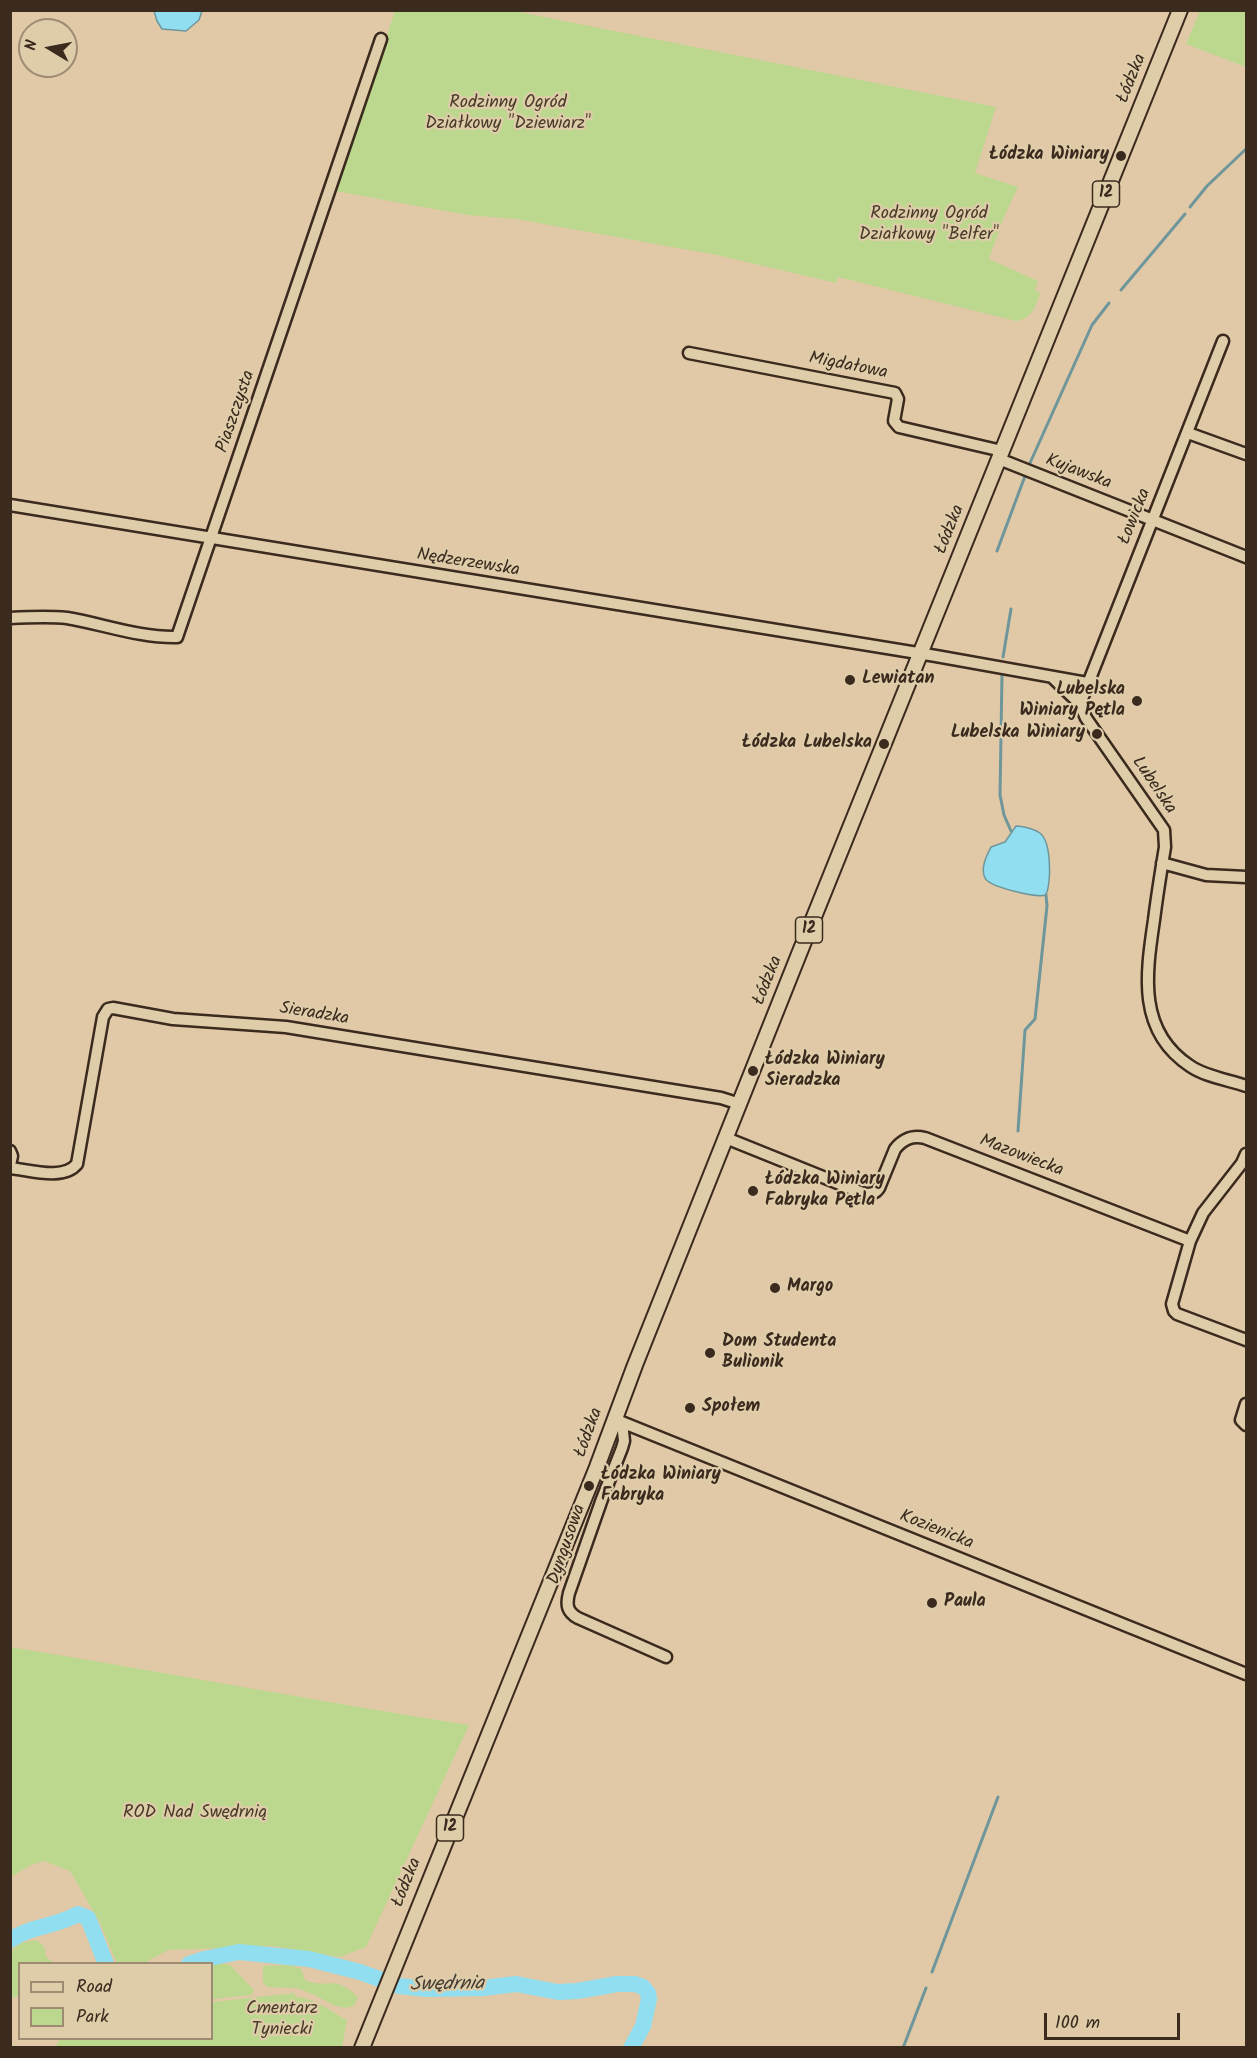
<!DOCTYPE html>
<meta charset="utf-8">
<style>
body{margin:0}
#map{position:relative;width:1257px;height:2058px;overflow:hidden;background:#e1c9a7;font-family:Kalam,sans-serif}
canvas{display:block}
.frame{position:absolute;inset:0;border:12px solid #3b2a1e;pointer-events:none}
.legend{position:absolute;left:18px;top:1962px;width:195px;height:78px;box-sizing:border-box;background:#dfcdaa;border:2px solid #9d8c72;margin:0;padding:8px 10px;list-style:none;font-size:18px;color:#3b2a1e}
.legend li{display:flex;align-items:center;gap:12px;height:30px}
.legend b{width:30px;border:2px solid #9d8c72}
.north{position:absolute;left:18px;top:18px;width:60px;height:60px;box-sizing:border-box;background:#dfcdaa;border:2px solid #9d8c72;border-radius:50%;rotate:280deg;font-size:16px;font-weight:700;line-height:24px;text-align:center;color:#3b2a1e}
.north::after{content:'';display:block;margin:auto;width:21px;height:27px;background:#3b2a1e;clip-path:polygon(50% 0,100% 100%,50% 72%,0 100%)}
.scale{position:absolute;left:1044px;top:2013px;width:136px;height:27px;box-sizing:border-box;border:3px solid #3b2a1e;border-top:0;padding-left:8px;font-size:18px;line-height:21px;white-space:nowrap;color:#3b2a1e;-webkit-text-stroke:4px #dfcdaa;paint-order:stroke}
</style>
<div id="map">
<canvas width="1257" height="2058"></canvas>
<div class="frame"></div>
<ul class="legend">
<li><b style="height:8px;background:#dfcdaa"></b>Road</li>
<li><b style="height:16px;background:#bcd78e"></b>Park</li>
</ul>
<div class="north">N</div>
<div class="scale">100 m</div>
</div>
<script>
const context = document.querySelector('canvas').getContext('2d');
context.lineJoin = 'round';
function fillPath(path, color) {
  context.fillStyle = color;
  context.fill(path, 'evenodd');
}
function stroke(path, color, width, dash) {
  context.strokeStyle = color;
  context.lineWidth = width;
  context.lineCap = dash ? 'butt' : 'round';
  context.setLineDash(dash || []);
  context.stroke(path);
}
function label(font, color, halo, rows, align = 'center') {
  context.font = font + ' Kalam,sans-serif';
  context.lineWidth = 4.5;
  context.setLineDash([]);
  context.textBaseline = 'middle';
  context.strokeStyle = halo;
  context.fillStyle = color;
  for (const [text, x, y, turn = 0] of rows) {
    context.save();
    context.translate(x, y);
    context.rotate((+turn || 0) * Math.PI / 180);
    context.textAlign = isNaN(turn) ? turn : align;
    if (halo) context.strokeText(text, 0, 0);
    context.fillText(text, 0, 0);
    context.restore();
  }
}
fillPath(new Path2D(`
 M395,11h119l482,96 -21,66 43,14 -14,30 -15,42 49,22 -3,9 5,3c-4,14 -9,26 -24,28l-178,-44 -2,6 -119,-28 -201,-36 -49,-4 -132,-24z
 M1200,11h46v56l-60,-23z
 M10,1647c153,25 306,54 459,78l-103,222 -26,10 -67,-11 -105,4 -24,13h-27l-18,-42 -29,-50 -26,-10 -13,4 -20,12z
 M36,1940l8,6 2,11 8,6 -34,1 -1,30 -1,2 -7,2v-47l10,-8z
 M218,1963l12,2 24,25 -3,5 -39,4v-35z
 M290,1965l11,4 4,11c23,10 28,-7 53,17l-4,9 -9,2 -12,-3 -18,-10 -18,-7 -30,-1 -4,-5v-16z
 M295,1993v4c18,0 37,15 52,23l-5,27h-286l4,-8 152,-1v-36z`), '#bcd78e');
const water = new Path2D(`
 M154,11v-1l48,1 -3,9 -13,11 -24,-2 -5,-8z
 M1016,826c7,0 18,3 24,7 12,10 11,49 6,62 -10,3 -57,-8 -61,-17 -5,-10 2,-23 6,-31l14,-5z`);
fillPath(water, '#90deef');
stroke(water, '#6e969b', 1.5);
stroke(new Path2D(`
 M1190,207l17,-21 39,-37
 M1121,290l64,-76
 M1030,463l62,-138 17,-22
 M997,551l28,-75
 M1003,657l8,-48
 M1002,674l-2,121 4,20 7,16
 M1018,1131l7,-101 10,-11 12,-113 -1,-11
 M932,1972l66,-175
 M903,2048l23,-60`), '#6e969b', 3);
stroke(new Path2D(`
 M10,1940c23,-15 45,-13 68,-26l10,4 18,46
 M189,1964l15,-5 35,-7 70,7 51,13 39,14 28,3 56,-1 33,-4 42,8 19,-1 40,-7h18l8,3 5,6 1,6 -6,27 -12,22`), '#90deef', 16);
const minor = new Path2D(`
 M689,353l206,40 3,6 -4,22 5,6 103,24
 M1188,433l58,21
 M999,459l247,98
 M10,505l926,151 151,27
 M10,618c19,-1 38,-2 57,0 36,6 73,20 110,19l204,-598
 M1053,678l27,26 6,14 78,112 1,17c-4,24 -8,49 -11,73 -8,54 -17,111 36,146 16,11 39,14 56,20
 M1080,704l143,-363
 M1162,863l44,12 40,2
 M726,1138l139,56c7,0 11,-1 14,-6l16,-39c8,-10 17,-14 30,-11l265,103
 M10,1151l2,5 -2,9
 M1246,1154l-4,9 -39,50 -13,28 -18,63 2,7 3,3 69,26
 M10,1168c20,2 53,13 67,-4l26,-147 5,-8 5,-1 60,11 113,8 435,71 19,6
 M1246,1404l-5,16 5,5
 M614,1419l632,255
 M622,1422l2,19 -2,7 -20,51 -33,94c-3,12 -2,19 9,25l88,39`);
const major = new Path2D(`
 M362,2048l235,-581 38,-102 164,-411 381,-944`);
stroke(minor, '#3b2a1e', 15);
stroke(major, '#3b2a1e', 18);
stroke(minor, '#dfcdaa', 10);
stroke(major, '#dfcdaa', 14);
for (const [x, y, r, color] of [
 [1121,156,6,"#3b2a1e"],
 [850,680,6,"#3b2a1e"],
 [1137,701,6,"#3b2a1e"],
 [1097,734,6,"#3b2a1e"],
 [884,744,6,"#3b2a1e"],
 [753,1071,6,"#3b2a1e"],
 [753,1191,6,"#3b2a1e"],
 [775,1288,6,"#3b2a1e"],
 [710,1353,6,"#3b2a1e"],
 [690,1408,6,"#3b2a1e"],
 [589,1486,6,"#3b2a1e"],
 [932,1603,6,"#3b2a1e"]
]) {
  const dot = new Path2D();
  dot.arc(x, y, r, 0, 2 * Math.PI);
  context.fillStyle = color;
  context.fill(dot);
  stroke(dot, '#dfcdaa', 2);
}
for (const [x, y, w] of [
 [1106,194,27],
 [809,930,27],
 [450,1828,27]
]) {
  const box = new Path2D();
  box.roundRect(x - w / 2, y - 13, w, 26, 4.5);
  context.fillStyle = '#dfcdaa';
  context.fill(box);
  stroke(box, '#3b2a1e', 1.5);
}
label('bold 16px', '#3b2a1e', null, [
 ["12",1106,194],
 ["12",809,930],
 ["12",450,1828]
]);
label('18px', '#3b2a1e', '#dfcdaa', [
 ["Łódzka",1133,79,-68],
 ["Migdałowa",848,367,11],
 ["Piaszczysta",237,412,-71],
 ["Kujawska",1078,473,21],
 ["Łowicka",1136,517,-68],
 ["Łódzka",951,530,-68],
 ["Nędzerzewska",468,564,9],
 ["Lubelska",1153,786,56],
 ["Łódzka",769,981,-68],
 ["Sieradzka",314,1015,9],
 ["Mazowiecka",1021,1157,21],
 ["Łódzka",590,1433,-70],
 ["Kozienicka",936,1531,22],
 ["Dyngusowa",568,1545,-71],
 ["Łódzka",408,1883,-68]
]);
label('18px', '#483b29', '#dfcdaa', [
 ["Rodzinny Ogród",508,104],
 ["Działkowy \"Dziewiarz\"",508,125],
 ["Rodzinny Ogród",929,215],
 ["Działkowy \"Belfer\"",929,236],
 ["ROD Nad Swędrnią",195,1814],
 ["Cmentarz",282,2010],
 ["Tyniecki",282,2031]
]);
label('bold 18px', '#3b2a1e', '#dfcdaa', [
 ["Łódzka Winiary",1109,156,"right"],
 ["Lewiatan",862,680],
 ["Lubelska",1125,691,"right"],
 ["Winiary Pętla",1125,712,"right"],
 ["Lubelska Winiary",1085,734,"right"],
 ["Łódzka Lubelska",872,744,"right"],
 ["Łódzka Winiary",765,1061],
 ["Sieradzka",765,1082],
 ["Łódzka Winiary",765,1181],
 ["Fabryka Pętla",765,1202],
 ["Margo",787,1288],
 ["Dom Studenta",722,1343],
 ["Bulionik",722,1364],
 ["Społem",702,1408],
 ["Łódzka Winiary",601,1476],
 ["Fabryka",601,1497],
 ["Paula",944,1603]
], 'left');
label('italic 20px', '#443c33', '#dfcdaa', [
 ["Swędrnia",447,1986,-1]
]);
</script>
